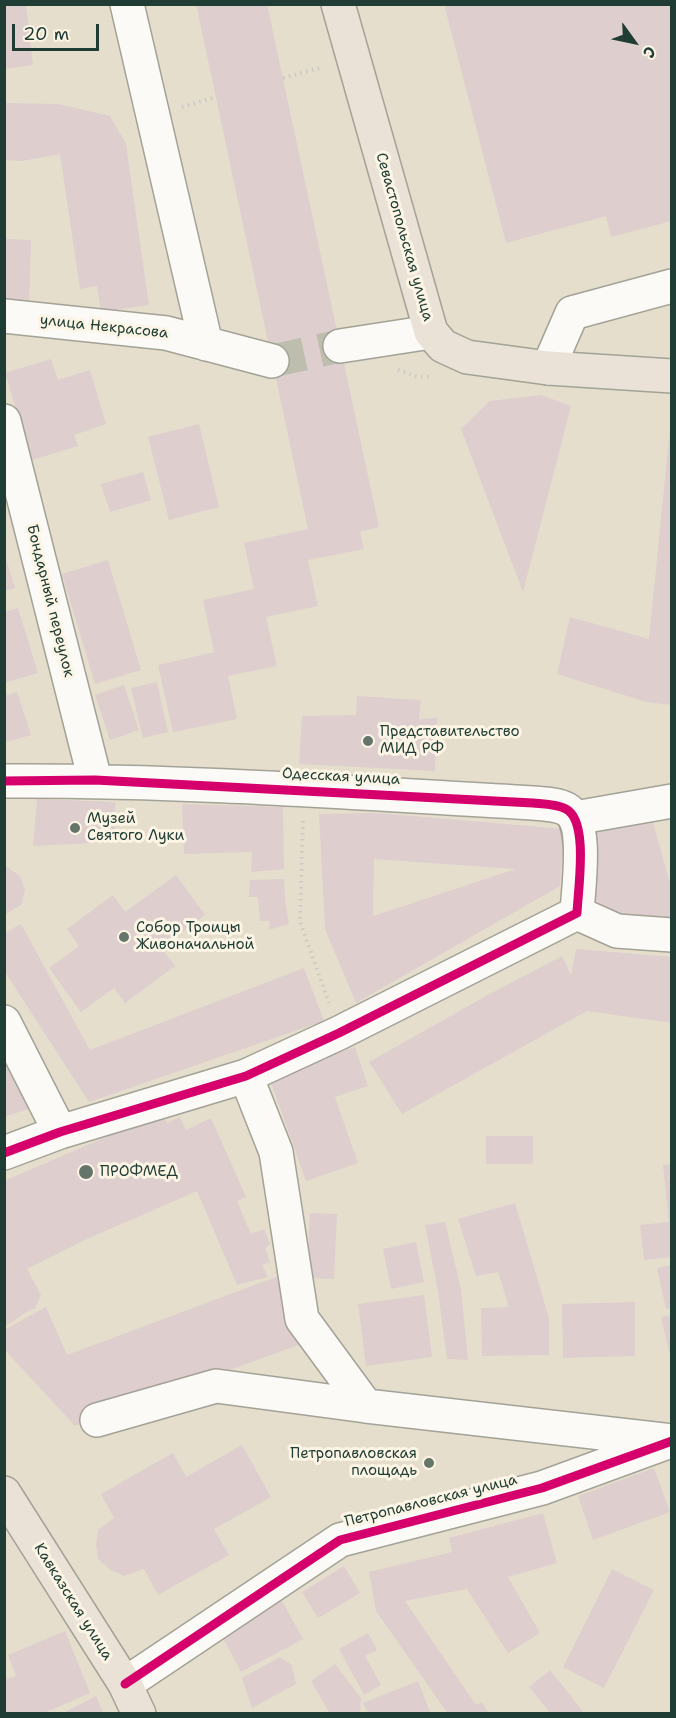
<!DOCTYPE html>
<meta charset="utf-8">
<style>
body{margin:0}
#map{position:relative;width:676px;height:1718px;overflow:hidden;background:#e6decc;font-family:"Shantell Sans",sans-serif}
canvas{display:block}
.frame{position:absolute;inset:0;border:6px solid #1f3d34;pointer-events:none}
.north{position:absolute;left:604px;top:12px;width:60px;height:60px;-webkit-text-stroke:4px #fcf5e5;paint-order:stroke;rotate:123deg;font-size:16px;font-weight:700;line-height:24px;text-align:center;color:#1f3d34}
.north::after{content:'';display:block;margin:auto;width:21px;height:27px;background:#1f3d34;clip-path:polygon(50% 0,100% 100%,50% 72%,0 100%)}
.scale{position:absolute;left:12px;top:24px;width:87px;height:27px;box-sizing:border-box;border:3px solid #1f3d34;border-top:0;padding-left:8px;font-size:18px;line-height:21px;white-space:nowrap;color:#1f3d34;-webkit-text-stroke:4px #fcf5e5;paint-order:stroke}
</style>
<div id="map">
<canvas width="676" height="1718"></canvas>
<div class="frame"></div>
<div class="north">С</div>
<div class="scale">20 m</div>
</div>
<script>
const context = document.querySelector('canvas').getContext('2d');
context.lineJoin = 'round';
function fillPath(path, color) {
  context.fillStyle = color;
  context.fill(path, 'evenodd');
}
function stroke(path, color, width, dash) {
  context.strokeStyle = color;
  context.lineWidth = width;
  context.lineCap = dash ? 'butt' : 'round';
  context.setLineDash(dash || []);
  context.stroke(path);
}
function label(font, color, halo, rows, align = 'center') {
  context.font = font + ' "Shantell Sans",sans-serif';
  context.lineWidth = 6;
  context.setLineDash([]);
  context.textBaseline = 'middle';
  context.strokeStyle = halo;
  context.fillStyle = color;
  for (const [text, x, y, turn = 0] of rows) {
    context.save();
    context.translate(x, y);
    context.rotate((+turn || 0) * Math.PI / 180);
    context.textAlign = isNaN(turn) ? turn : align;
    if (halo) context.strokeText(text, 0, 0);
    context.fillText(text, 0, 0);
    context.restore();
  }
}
fillPath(new Path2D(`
 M4,4h22l7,61 -29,4z
 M196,4h71l112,523 -19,5 4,17 -56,11 10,46 -52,11 11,49 -49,10 9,43 -64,13 -15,-67 56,-13 -11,-52 51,-11 -10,-46 64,-14z
 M444,4h228v217l-61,16 -5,-21 -100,27z
 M4,103l54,1 52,12 16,28 23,161 -48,7 -4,-26 -17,3 -20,-135 -38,7 -18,-1z
 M4,239l27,1 -2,64 -25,-1z
 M51,359l7,21 32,-10 16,54 -32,11 4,11 -46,14 -27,-87z
 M541,395l30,11 -48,186 -62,-163 29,-28z
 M199,424l20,83 -50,13 -21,-83z
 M670,429h2v276l-26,-3 -89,-28 13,-57 79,22z
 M143,472l8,28 -41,12 -9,-28z
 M4,552l11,36 -11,3z
 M108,560l33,110 -46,14 -33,-110z
 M18,608l20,65 -34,10v-71z
 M157,682l11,50 -25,6 -12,-50z
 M124,685l15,45 -29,10 -15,-45z
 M17,692l14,43 -24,7 -3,-9v-37z
 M357,696l64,4 -2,19 18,-1 -2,53 -136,-7 3,-48 54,-1z
 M37,799l78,3v40l-82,4z
 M182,804l101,3 1,62 -33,3 1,-20 -68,2z
 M377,813l187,16 -4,57 -204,117 -31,-74 -6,-115zM374,859l142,10 -143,47z
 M653,823l19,67v27l-39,-2 -17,-3 -23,-13 -2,-69z
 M7,867l13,9 5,14 -4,15 -17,10v-47z
 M176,875l29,40 -44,33 14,18 -50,37 -11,-15 -33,24 -32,-44 30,-22 -12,-17 46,-34 12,17z
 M284,879l1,21 4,24 -20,6 1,-9h-10l-2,-24h-9l1,-17z
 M21,924l69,126 214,-82 20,53 -235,81 -84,-130v-39z
 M576,949l96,8v66l-85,-12 -185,103 -33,-52 117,-66 76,-40 9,19z
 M355,1047l13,39 -33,11 23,66 -52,18 -37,-104z
 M4,1049l30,58 -30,10z
 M162,1113l5,10 13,-6 6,13 25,-12 35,79 -9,4 14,33 13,-5 6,15 -5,4 5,14 -8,3 6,12 -31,8 -40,-94 -110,48 -60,30 14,26 -6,13 -7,3 -24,16v-146z
 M486,1136h47v28h-47z
 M672,1164v93l-28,3 -4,-35 29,-3 -6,-57z
 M515,1203l34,115v37l-67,1 -1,-48 28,-1 -11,-35 -22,4 -18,-57z
 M310,1213l27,1 -3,65 -27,-1z
 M445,1222l16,67 7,71 -21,-1 -9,-68 -13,-66z
 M416,1242l8,40 -33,7 -8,-40z
 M672,1265v43l-6,1 -9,-41z
 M284,1274l20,69 -229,83 -71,-77v-19l42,-23 21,48z
 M424,1295l8,62 -66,9 -8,-62z
 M635,1302v54l-72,2 -1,-54z
 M672,1315v45h-1l-10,-43z
 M242,1445l29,52 -57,32 15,26 -71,40 -14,-26 -20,7 -13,-6 -13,-11 -2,-15 2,-14 16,-12 -13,-24 72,-41 13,24z
 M654,1468l16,44 -77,28 -15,-44z
 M543,1513l14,50 -49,14 32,56 -32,20 -41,-64 -62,12 71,104 6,-3 7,12h-41l-72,-103 -7,-39 83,-20 -3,-14z
 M344,1566l16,27 -42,25 -16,-26z
 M612,1569l42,21 -50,98 -41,-21z
 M282,1601l21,38 -62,33 -20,-38z
 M65,1631l25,62 -48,21h-38v-34l12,-4 -8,-21z
 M368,1633l9,17 -12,6 16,29 -17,10 -25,-46z
 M280,1657l12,8 4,19 -44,24 -10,-30z
 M335,1664l26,34 -1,16h-30l-19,-33z
 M550,1670l35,44h-34l-22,-27z
 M418,1681l13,33h-63l-5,-11z
 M96,1696l8,18h-43z`), '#decece');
stroke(new Path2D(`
 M272,361l68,-15`), '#bebeae', 33, [33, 16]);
const minor = new Path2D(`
 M127,4l79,340
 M4,316l162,17 106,28
 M340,346l91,-14
 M548,368l24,-55 100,-27
 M4,421l91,359
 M4,781c177,-1 353,12 529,22 10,1 24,1 33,6 23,12 12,80 11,104
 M575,818l97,-17
 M577,913l40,18 55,4
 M4,1022l56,110
 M246,1076l30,76 26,167 64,87 306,35
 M4,1153l56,-21 186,-56 93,-43 238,-120
 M97,1420l119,-34 150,20
 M125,1684l215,-144 202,-52 123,-45`);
const major = new Path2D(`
 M338,4l93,328 12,14 24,11 81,11 124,8
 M4,1493l121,191 14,30`);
stroke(minor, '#a3a297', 36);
stroke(major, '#a3a297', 36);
stroke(new Path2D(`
 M283,78l40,-11
 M182,107l34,-10
 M398,370l18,6 16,1
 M303,821l-3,101 29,81`), '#c9cac5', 4, [1.5, 4.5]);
stroke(minor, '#fbfaf7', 33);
stroke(major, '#eae2d6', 33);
stroke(new Path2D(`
 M4,781l91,-1 438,23c10,1 24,1 33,6 23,12 12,80 11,104l-238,120 -93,43 -186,56 -56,21
 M125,1684l215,-144 202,-52 130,-47`), '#d6006c', 9);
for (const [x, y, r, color] of [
 [368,741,6,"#657569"],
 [75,828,6,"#657569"],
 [124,937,6,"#657569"],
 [86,1172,8,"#657569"],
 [429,1463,6,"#657569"]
]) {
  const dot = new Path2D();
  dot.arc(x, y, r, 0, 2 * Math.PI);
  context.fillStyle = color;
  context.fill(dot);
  stroke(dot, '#fcf5e5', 2);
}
label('15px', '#1f3d34', '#fcf5e5', [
 ["Севастопольская улица",404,237,74],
 ["улица Некрасова",104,327,6],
 ["Бондарный переулок",50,601,76],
 ["Одесская улица",341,777,3],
 ["Петропавловская улица",431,1501,-14],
 ["Кавказская улица",73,1602,58]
]);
label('15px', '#1f3d34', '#fcf5e5', [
 ["Представительство",380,732],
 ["МИД РФ",380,749],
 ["Музей",87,819],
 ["Святого Луки",87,836],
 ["Собор Троицы",136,928],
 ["Живоначальной",136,945],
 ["ПРОФМЕД",100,1172],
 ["Петропавловская",417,1454,"right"],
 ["площадь",417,1471,"right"]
], 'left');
</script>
